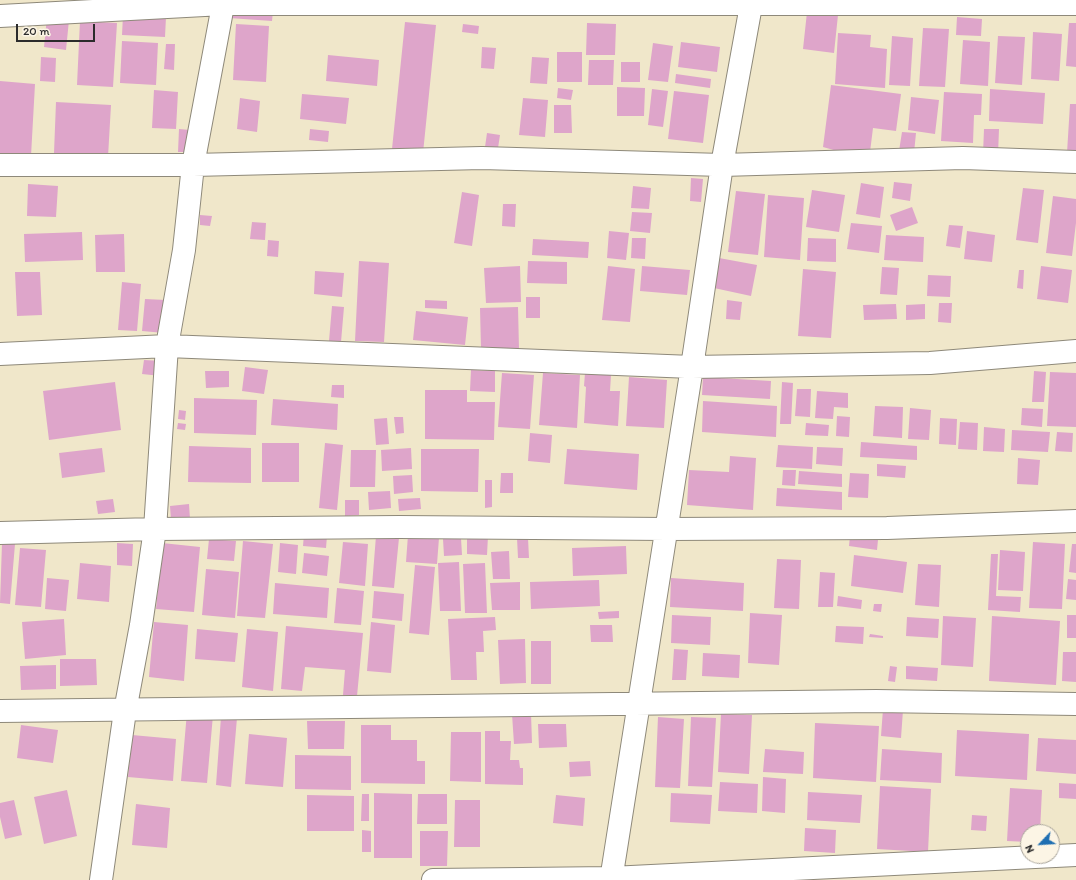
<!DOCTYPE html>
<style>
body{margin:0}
#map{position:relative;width:1076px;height:880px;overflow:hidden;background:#f0e7ca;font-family:Itim,sans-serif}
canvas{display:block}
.north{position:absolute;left:1020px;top:824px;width:40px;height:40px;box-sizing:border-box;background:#fcf5e5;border:1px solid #a8a49b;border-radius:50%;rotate:245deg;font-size:11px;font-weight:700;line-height:16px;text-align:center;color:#2b2b2b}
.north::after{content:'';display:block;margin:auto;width:14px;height:18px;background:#1f6fb2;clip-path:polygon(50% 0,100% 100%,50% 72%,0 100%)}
.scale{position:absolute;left:16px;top:24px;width:79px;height:18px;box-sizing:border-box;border:2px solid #2b2b2b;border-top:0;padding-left:5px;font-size:12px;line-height:14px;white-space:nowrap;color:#2b2b2b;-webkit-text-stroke:3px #fcf5e5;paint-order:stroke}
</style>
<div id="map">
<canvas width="1076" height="880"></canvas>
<div class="north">N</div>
<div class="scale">20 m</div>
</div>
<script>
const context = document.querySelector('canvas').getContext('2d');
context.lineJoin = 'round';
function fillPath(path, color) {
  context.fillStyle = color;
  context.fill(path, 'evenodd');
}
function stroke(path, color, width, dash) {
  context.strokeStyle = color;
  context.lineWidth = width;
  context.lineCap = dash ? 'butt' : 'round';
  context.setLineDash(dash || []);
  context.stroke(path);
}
fillPath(new Path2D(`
 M230,8l43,3 -1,10 -43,-3z
 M807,12l31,3 -4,38 -31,-4z
 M123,15l43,2 -1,20 -43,-2z
 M47,17l22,3 -3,30 -22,-3z
 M957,17l25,2 -1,17 -25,-1z
 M80,21l37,2 -4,64 -36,-2z
 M405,22l31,3 -13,128 -31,-4z
 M587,23l29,1 -1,31h-29z
 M1069,23h7v44l-10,-1z
 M236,24l33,2 -3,56 -33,-2z
 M463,24l16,2 -1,8 -16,-2z
 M923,28l26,1 -4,58 -26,-1z
 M1033,32l29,2 -3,47 -28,-2z
 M838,33l33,2 -1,12 17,2 -2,39 -50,-4z
 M892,36l21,2 -3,48 -21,-1z
 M998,36l27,1 -3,48 -27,-2z
 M963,40l27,2 -2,44 -28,-2z
 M122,41l36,2 -2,42 -36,-2z
 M681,42l39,5 -3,25 -39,-5z
 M653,43l20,3 -5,36 -20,-2z
 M166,44h9l-1,26 -10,-1z
 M482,47l14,1 -2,21 -13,-1z
 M557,52h25v30h-25z
 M328,55l51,5 -2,26 -51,-5z
 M41,57l15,1 -1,24 -15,-1z
 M532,57l17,1 -2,26 -17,-1z
 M589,60h25l-1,25h-25z
 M621,62h19v20h-19z
 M676,74l35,5 -1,9 -35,-5z
 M0,81l35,3 -4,72 -31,-2z
 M831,85l70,9 -5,37 -23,-3 -4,32 -46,-13z
 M617,87l28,1 -1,28h-27z
 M558,88l15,2 -2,10 -14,-2z
 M652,89l16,2 -5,36 -15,-2z
 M990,89l55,4 -2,31 -54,-3z
 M154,90l24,2 -2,37 -24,-1z
 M674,91l35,4 -6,48 -35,-4z
 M944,92l38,2 -1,21h-7l-1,28 -32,-2z
 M302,94l47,4 -3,26 -46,-5z
 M911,97l28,3 -4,34 -27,-4z
 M240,98l20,3 -3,31 -20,-3z
 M523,98l25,2 -3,37 -26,-2z
 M56,102l55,3 -3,52 -54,-4z
 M1070,104h6v50l-9,-1z
 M554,105h17l1,28h-18z
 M179,129l11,1 -2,22h-10z
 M310,129l19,2 -1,11 -19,-2z
 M984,129h15l-1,26 -15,-1z
 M902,132l14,1 -2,20 -15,-2z
 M487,133l13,2 -2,13 -13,-1z
 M691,178l12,1 -2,23 -11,-1z
 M894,182l18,2 -2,17 -18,-3z
 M861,183l23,4 -4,31 -24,-4z
 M28,184l30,2 -2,31 -29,-1z
 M633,186l18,2 -2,21 -18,-1z
 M1023,188l21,2 -6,53 -22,-3z
 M812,190l33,5 -6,37 -33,-5z
 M736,191l29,3 -7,61 -30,-3z
 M462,192l17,3 -7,51 -18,-3z
 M768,195l36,3 -4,62 -36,-3z
 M1053,196l23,3v24l-4,33 -26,-3z
 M503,204h13l-1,23 -13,-1z
 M912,207l6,16 -22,8 -6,-16z
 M632,212l20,1 -2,20 -20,-2z
 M200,215l12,1 -2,10 -10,-1z
 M252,222l14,1 -1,17 -15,-1z
 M851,223l31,3 -3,27 -32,-4z
 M949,225l14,1 -3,22 -14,-2z
 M609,231l20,2 -3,27 -19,-2z
 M967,231l28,4 -3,27 -28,-3z
 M82,232l1,28 -58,2 -1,-28z
 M124,234l1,38h-29l-1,-37z
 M886,235l38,2 -1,25 -39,-2z
 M632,238h14l-1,21 -14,-1z
 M808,238l28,1v23l-29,-1z
 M533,239l56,3 -1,16 -56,-3z
 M268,240l11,1 -1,16 -11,-1z
 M719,258l38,7 -6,31 -37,-8z
 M359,261l30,2 -5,79 -29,-1z
 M528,261l39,1v22l-40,-1z
 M520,266l1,36 -35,1 -2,-35z
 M608,266l27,3 -5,53 -28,-2z
 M642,266l48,4 -3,25 -47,-4z
 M1041,266l31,4 -4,33 -31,-4z
 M882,267l17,1 -2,27 -17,-1z
 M803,269l33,3 -5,66 -33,-2z
 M1019,270h5l-1,19 -6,-1z
 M315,271l29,2 -2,24 -28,-3z
 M15,272h25l2,43 -25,1z
 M928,275l23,1 -1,21 -23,-1z
 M122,282l19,2 -4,47 -19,-1z
 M526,297h14v21h-14z
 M145,299l21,1 -2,33 -22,-2z
 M425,300l22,1v8l-22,-1z
 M727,300l15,2 -2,18 -14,-1z
 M939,303h13l-1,20 -13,-1z
 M896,304l1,15 -33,1 -1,-15z
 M925,304v15l-19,1v-15z
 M332,306l12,1 -3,35 -12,-1z
 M518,307l1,42h-38l-1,-41z
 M416,311l52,6 -3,28 -52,-5z
 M144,360l18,1 -1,15 -19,-2z
 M245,367l23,3 -4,24 -22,-3z
 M471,370l24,1v21l-25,-1z
 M205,371h24v16l-23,1z
 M1034,371l12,1 -2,30h-12z
 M1050,372l26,1v54l-29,-1z
 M502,373l32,2 -4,54 -32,-2z
 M543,373l37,2 -3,53 -38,-3z
 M585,373l26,2 -1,16h10l-2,35 -34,-3 2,-36 -2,-1z
 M629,377l38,3 -3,48 -38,-2z
 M703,377l68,4 -1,18 -68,-4z
 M115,382l6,48 -72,10 -6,-49z
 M782,382l11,1 -2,41h-11z
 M332,385h12v13l-13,-1z
 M797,389h14l-1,28 -15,-1z
 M425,390h42v12h28l-1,38 -69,-1z
 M817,391l31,2v15l-14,-1 -1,12 -18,-1z
 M194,398l63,2 -1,35 -62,-2z
 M273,399l65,5 -1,26 -66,-5z
 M703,401l74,5 -1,31 -74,-5z
 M875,406l28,1 -1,31 -29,-2z
 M910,408l21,2 -2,30 -21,-1z
 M1022,408l21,1 -1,18 -21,-2z
 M179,410l7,1 -1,9 -7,-1z
 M837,416l13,1 -1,20 -13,-1z
 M394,417h9l1,16 -8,1z
 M387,418l2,26 -13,1 -2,-26z
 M940,418l17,1 -1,26 -17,-1z
 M960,422l18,1 -1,27 -19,-1z
 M178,423l8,1 -1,6 -8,-1z
 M806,423l23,2 -1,11 -23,-1z
 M984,427l21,2 -1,23 -21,-1z
 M1012,430l38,2 -2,20 -37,-2z
 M1057,432l16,1 -1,19 -17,-1z
 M530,433l22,2 -2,28 -22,-2z
 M861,442l56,4v14l-57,-3z
 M262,443h37v39h-37z
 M325,443l18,2 -6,65 -18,-2z
 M778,445l35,2 -1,22 -36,-2z
 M189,446l62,2v35l-63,-1z
 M817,447l26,1 -1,18 -26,-2z
 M102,448l3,24 -43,6 -3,-25z
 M411,448l1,21 -30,2 -1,-21z
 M421,449h58l-1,43 -57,-1z
 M567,449l72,5 -2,36 -73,-6z
 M351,450h25l-1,37h-25z
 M730,456l26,2 -3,52 -66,-5 2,-35 40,2z
 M1018,458l22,2 -2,25 -21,-1z
 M877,464l29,2 -1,12 -28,-2z
 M783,470h13l-1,16 -13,-1z
 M799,471l43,3v13l-44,-3z
 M501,473h12v20h-13z
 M850,473l19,1 -1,24 -20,-1z
 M412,475l1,17 -19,2 -1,-18z
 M485,480h7v27l-7,1z
 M777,488l65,4v18l-66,-4z
 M390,491l1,17 -22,2 -1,-18z
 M420,498l1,11 -22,2 -1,-12z
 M113,499l2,13 -17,2 -2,-13z
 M345,500h14v15l-14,1z
 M189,504l1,15 -19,1 -1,-14z
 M304,534l23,2 -1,12 -23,-2z
 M408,535l31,3 -2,26 -31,-2z
 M376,536l23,2 -5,50 -22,-2z
 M467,536h21l-1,19 -20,-1z
 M850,536l28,4 -1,10 -28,-4z
 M461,538l1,17 -18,1 -1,-17z
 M517,538h11l1,20h-11z
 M209,539l27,2 -2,20 -27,-2z
 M243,541l30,3 -8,74 -28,-2z
 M343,542l25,2 -3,42 -26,-3z
 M1033,542l32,2 -3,65 -33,-1z
 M2,543l13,1 -5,60 -10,-1z
 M117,543l16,1 -1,22 -15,-1z
 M162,543l38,4 -6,65 -38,-3z
 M280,543l18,2 -2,29 -18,-2z
 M1072,544h4v29l-7,-1z
 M626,546l1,28 -54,2 -1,-28z
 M20,548l26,2 -5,57 -26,-2z
 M1000,550l25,2 -2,39 -25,-1z
 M509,551l1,28h-17l-2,-27z
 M304,553l25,3 -2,20 -25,-3z
 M991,554h7l-2,42 25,1 -1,15 -32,-2z
 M854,555l53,7 -4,31 -52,-7z
 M777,559l24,1 -2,49 -25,-1z
 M459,562l2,49h-21l-2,-48z
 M80,563l31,3 -2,36 -32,-3z
 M485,563l2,50h-22l-2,-49z
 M918,564l23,1 -2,42 -24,-2z
 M415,565l20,2 -6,68 -20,-2z
 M206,569l33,3 -4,46 -33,-3z
 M820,572l15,1 -2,34h-15z
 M47,578l22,2 -3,31 -21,-2z
 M671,578l73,5 -1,28 -73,-4z
 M1068,579l8,1v20l-10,-1z
 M599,580l1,26 -69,3 -1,-27z
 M520,582v28h-28l-2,-27z
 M275,583l54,5 -2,30 -54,-4z
 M337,588l27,3 -3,34 -27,-2z
 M374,591l30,3 -2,27 -30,-3z
 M838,596l24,4 -1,9 -24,-3z
 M874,604h8l-1,8 -8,-1z
 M619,611v7l-20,1 -1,-7z
 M750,613l32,2 -3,50 -31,-2z
 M672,615l39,2 -1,28 -39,-2z
 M1067,615h9v23h-9z
 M943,616l33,2 -3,49 -32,-2z
 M992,616l68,5 -4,64 -67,-4z
 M495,617l1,13 -13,1 1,21h-8l1,28h-26l-3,-61z
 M907,617l32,2 -1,19 -32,-2z
 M64,619l2,36 -41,4 -3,-37z
 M154,622l34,3 -4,56 -35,-4z
 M371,622l24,3 -4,48 -24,-2z
 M590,625h22l1,17h-22z
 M286,626l77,7 -6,63 -14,-1 2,-25 -40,-3 -3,24 -21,-2z
 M836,626l28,1 -1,17 -28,-2z
 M197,629l41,4 -3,29 -40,-3z
 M247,629l31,3 -5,59 -31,-4z
 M870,634l13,2v2l-14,-1z
 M525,639l1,44 -26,1 -2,-44z
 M531,641h20v43h-20z
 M674,649l14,1 -2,30h-14z
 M1063,652h13v30l-14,-1z
 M703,653l37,2 -1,23 -37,-2z
 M60,659h36l1,26 -37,1z
 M56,665v24l-35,1 -1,-24z
 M890,666l7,1 -2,15 -7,-1z
 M906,666l32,2 -1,13 -31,-2z
 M883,709l20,1 -2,28 -20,-2z
 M187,712l26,3 -6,68 -26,-2z
 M531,713l1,30 -18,1 -2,-30z
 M721,714l31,1 -3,59 -31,-2z
 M221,717l16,1 -6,69 -15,-2z
 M658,717l26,2 -4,69 -25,-1z
 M691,717l25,1 -4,69 -24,-1z
 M307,721h38l-1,28h-36z
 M815,723l64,3 -3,56 -63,-4z
 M538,724h28l1,23 -28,1z
 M21,725l37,5 -5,33 -36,-5z
 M361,725h30v15h26v21h8v23l-64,-1z
 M957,730l72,4 -2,46 -72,-4z
 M485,731h15v10h11l-1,19h9l1,8h3v17l-38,-1z
 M451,732h30v50l-31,-1z
 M249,734l38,4 -4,49 -38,-3z
 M132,735l44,4 -3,42 -45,-4z
 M1038,738l38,2v34l-40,-3z
 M765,749l39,3 -1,22 -40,-2z
 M882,749l60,4 -1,30 -61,-3z
 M295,755l56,1v34l-56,-1z
 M590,761l1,15 -21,1 -1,-15z
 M763,777l23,2 -1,34 -23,-2z
 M720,782l38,2 -1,29 -39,-2z
 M1059,783l17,1v15l-17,-1z
 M880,786l51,3 -3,63 -51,-3z
 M1010,788l32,2 -2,42h-12v10l-21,-1z
 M67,790l10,46 -33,8 -10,-47z
 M808,792l54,3 -2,28 -53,-3z
 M374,793l38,1v64h-38z
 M671,793l41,2 -2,29 -40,-2z
 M362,794h7v27h-8z
 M418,794h29v30h-30z
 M307,795l47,1v35h-47z
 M556,795l29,3 -2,28 -30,-3z
 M14,800l8,35 -17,4 -5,-22v-14z
 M455,800h25v47h-26z
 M136,804l34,4 -3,40 -35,-3z
 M972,815l15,1 -1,15 -15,-1z
 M805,828l31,2 -1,23 -31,-2z
 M362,830l9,1v21h-9z
 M420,831h28l-1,35h-27z`), '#dea5ca');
const minor = new Path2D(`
 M0,16l223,-12h853
 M0,165h193l289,-7 240,7 241,-7 113,4
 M0,354l167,-8 525,21 238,-4 146,-12
 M0,533l155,-4 244,-2 268,2 220,-1 189,-7
 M0,711l876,-10 200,3
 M101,880l24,-169 16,-86 14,-96 12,-183 17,-96 9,-85 31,-165
 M433,880l178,-2 465,-23
 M611,880l81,-513 30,-202 30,-165`);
stroke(minor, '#8e897a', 24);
stroke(minor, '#fff', 22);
</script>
